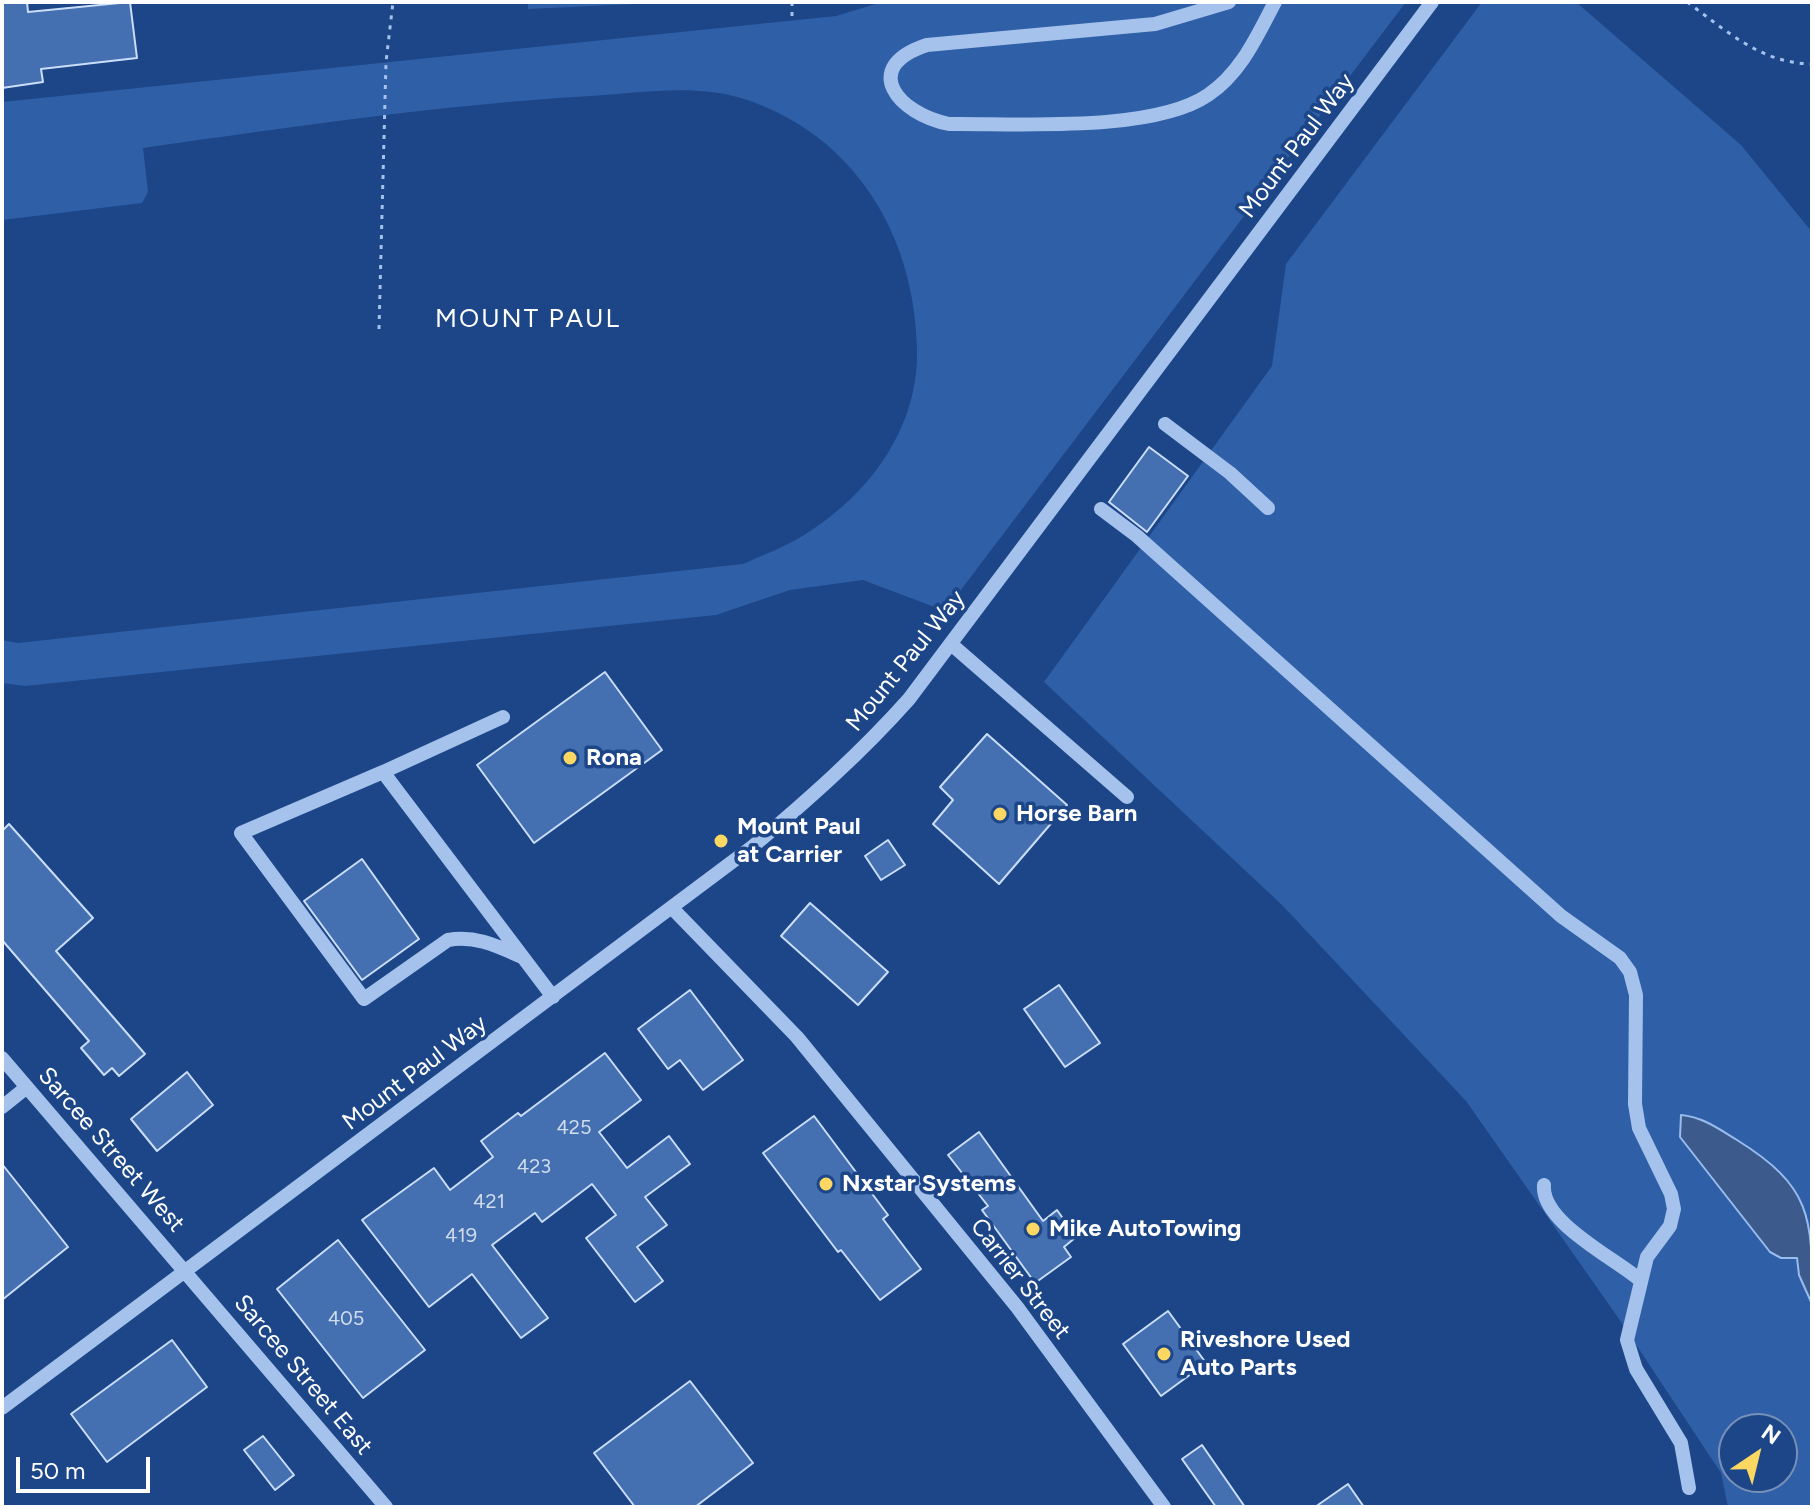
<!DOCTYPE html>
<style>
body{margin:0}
#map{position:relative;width:1814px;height:1509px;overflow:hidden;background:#1c4688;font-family:Figtree,sans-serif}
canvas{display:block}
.frame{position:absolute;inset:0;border:4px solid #fff;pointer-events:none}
.north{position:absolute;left:1718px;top:1413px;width:80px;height:80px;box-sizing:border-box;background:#1c4688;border:2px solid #7790b8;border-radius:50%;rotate:35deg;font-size:22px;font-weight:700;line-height:32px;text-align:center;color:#fff}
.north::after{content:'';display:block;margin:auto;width:28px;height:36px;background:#fcd863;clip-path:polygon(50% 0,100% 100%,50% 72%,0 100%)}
.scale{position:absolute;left:16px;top:1457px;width:134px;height:36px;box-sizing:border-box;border:4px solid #fff;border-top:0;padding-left:10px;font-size:24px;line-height:28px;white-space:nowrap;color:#fff;-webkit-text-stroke:6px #1c4688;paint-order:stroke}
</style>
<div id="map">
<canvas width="1814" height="1509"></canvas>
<div class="frame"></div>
<div class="north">N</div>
<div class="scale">50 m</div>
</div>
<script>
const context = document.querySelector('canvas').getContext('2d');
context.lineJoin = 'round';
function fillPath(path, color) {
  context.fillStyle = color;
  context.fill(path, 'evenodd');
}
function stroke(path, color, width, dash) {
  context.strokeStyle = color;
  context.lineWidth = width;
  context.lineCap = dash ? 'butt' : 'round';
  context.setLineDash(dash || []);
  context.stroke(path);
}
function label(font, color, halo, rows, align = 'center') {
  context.font = font + ' Figtree,sans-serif';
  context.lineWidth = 7;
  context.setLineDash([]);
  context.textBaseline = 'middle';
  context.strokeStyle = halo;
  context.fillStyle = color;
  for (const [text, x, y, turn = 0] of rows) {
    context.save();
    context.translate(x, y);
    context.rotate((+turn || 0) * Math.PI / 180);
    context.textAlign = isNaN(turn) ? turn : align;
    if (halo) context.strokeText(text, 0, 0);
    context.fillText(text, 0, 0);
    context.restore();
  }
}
fillPath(new Path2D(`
 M528,2h150l-150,7z
 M882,2h524l-461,609 -82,-31 -73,10 -74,25 -691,71 -23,-3v-43l16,3 725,-79c20,-9 42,-17 61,-29 65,-40 115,-107 113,-186 -2,-113 -62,-214 -173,-250 -48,-16 -106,-6 -154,-3 -150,9 -299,31 -447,52l5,44 -6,11 -140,17v-118l834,-86z
 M1482,2h94l165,143 71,87v1275h-84l-7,-34 -102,-154 -153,-218 -184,-196 -238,-223 228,-316 14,-102zM1734,1429h48v48h-48z`), '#2f5fa6');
const water = new Path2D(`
 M1681,1115c22,2 38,14 56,25 77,48 75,79 75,164l-13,-29 -2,-17h-16l-11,-6 -90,-115z`);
fillPath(water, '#3c5a8b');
stroke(water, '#98bcee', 2);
const building = new Path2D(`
 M2,2h25l1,10 102,-10 7,56 -96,11 2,13 -41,6z
 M1149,447l39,29 -41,56 -38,-30z
 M605,672l57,78 -128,93 -57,-78z
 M987,734l80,71 -68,79 -66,-60 20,-24 -13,-13z
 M9,824l84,94 -37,33 89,103 -26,22 -7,-8 -8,7 -23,-27 8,-7 -87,-101v-109z
 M888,840l17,25 -24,15 -16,-24z
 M362,859l57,80 -57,41 -58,-79z
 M810,903l78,69 -30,33 -77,-69z
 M1059,985l41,58 -35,24 -41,-58z
 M690,990l53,70 -40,30 -23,-30 -12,9 -30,-40z
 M605,1053l36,47 -42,32 28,36 42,-32 21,28 -45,33 22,28 -30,22 26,34 -28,21 -49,-64 30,-23 -24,-31 -50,38 -7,-9 -43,32 56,73 -27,20 -49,-64 -43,33 -67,-87 72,-52 16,22 43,-33 -12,-16 37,-28 3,3z
 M187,1072l26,33 -56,46 -26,-32z
 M814,1116l74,99 -5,4 38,50 -41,31 -39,-50 -3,2 -75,-99z
 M979,1132l64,89 14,-11 19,27 -12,10 7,10 -36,26 -53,-73 6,-4 -40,-51z
 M2,1164l66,83 -66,53z
 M338,1240l87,110 -62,48 -86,-109z
 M1168,1311l38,52 -45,33 -38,-52z
 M172,1340l35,47 -100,75 -36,-48z
 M690,1381l63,82 -58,44h-60l-41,-54z
 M263,1436l31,39 -19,15 -31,-40z
 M1202,1445l43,62h-29l-34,-48z
 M1348,1484l16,23h-49z`);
fillPath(building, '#4470b1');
stroke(building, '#caddf9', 2);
stroke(new Path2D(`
 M792,2v19
 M1687,2c40,29 73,61 125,62
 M379,329l7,-267 7,-60`), '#a5c2ec', 3, [4, 6]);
stroke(new Path2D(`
 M1229,2l-74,22 -228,21c-68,22 -29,69 22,79 67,-1 203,9 259,-29 33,-22 49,-59 67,-93
 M1165,424l65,49 38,35
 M1101,509l36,27 424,380 59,42 10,14 6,23 -1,109 4,24 32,66 3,15 -4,17 -23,31 -20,83 9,29 45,74 8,45
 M951,644l176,153
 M503,717l-120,55 170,225
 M383,772l-142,61 123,166 84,-59c27,-5 49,6 74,17
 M672,908l125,129 220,270 147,200
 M2,1058l384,449
 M2,1107l25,-20
 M1544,1185c-3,37 69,72 96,95
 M2,1408l750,-561c56,-47 109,-94 157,-148l523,-697`), '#a5c2ec', 14);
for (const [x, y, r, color] of [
 [570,758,8,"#fcd863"],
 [1000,814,8,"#fcd863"],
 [721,841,8,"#fcd863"],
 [826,1184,8,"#fcd863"],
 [1033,1229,8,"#fcd863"],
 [1164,1354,8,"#fcd863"]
]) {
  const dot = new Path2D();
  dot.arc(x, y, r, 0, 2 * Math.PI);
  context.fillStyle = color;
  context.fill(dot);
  stroke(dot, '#1c4688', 3);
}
label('20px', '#d0dbec', null, [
 ["425",574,1128],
 ["423",534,1167],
 ["421",489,1202],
 ["419",461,1236],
 ["405",346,1319]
]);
label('24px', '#fff', '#1c4688', [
 ["Mount Paul Way",1297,146,-53],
 ["Mount Paul Way",906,661,-51],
 ["Mount Paul Way",415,1073,-37],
 ["Sarcee Street West",111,1150,49],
 ["Carrier Street",1020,1279,52],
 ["Sarcee Street East",303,1375,50]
]);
label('bold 24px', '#fff', '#1c4688', [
 ["Rona",586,758],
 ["Horse Barn",1016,814],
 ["Mount Paul",737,827],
 ["at Carrier",737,855],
 ["Nxstar Systems",842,1184],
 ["Mike AutoTowing",1049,1229],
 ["Riveshore Used",1180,1340],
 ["Auto Parts",1180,1368]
], 'left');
context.letterSpacing = '2px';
label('26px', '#fff', '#1c4688', [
 ["MOUNT PAUL",528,319]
]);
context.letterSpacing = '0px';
</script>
